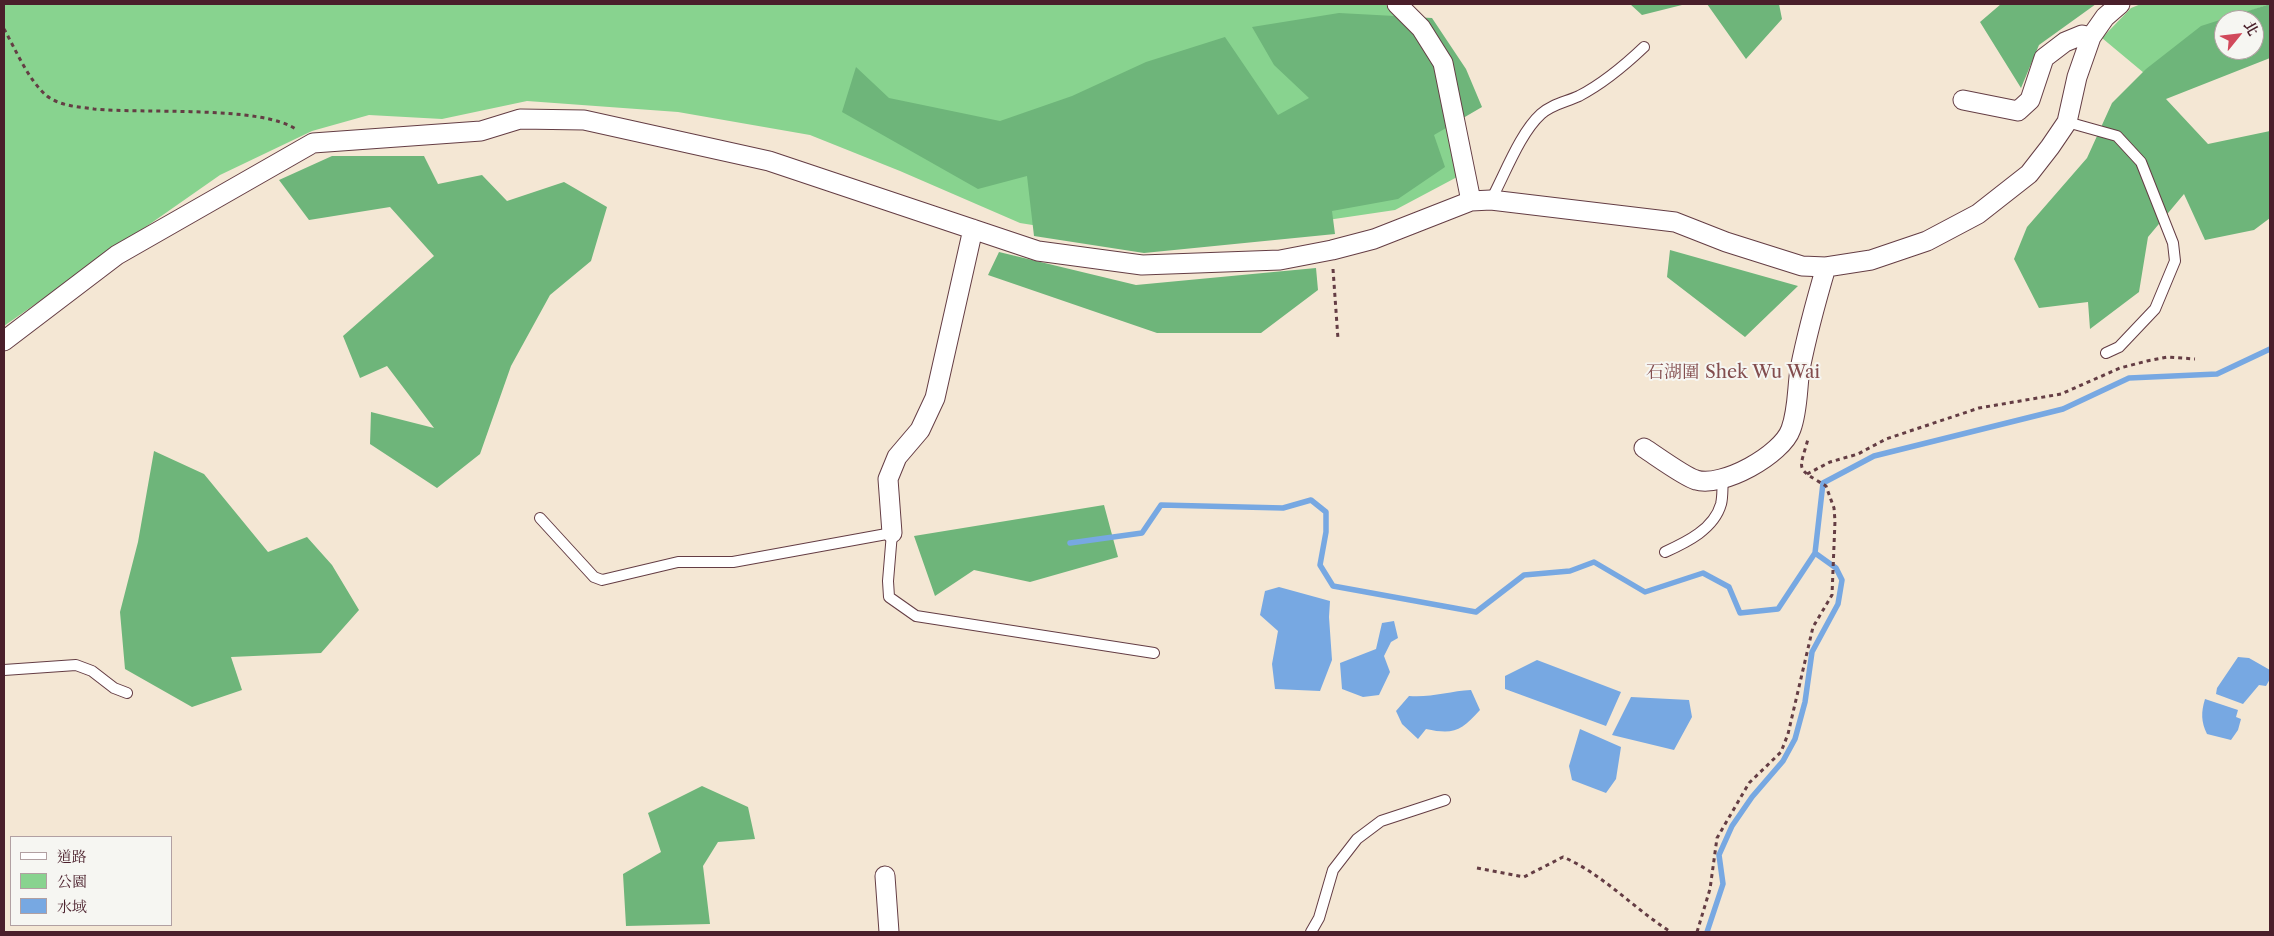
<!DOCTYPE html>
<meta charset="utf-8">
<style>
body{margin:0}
#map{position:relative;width:2274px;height:936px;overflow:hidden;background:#f4e7d4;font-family:"Libre Caslon Text","Noto Serif TC",serif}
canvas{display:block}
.frame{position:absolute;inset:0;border:5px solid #4a1f2b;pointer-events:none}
.legend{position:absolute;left:10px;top:836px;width:162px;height:90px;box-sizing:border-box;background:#f6f6f2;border:1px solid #b1a0a2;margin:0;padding:6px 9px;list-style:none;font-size:15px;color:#4a1f2b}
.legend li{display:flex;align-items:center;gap:10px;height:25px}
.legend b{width:25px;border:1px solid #b1a0a2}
.north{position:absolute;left:2214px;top:10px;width:50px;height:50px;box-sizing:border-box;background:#f6f6f2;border:1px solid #b1a0a2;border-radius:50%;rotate:61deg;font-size:14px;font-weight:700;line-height:20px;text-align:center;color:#4a1f2b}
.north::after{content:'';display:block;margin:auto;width:18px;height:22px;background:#d1495b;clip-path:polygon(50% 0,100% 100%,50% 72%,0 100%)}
</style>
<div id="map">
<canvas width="2274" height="936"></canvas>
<div class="frame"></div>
<ul class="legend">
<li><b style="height:6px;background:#fff"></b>道路</li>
<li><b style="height:14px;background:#88d38f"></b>公園</li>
<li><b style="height:14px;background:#77a8e2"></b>水域</li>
</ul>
<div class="north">北</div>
</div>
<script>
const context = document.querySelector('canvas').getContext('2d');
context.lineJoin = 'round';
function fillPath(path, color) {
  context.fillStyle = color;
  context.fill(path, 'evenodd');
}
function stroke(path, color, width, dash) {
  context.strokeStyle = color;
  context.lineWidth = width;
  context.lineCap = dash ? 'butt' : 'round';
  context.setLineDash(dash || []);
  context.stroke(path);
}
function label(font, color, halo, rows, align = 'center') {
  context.font = font + ' "Libre Caslon Text","Noto Serif TC",serif';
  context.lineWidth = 4;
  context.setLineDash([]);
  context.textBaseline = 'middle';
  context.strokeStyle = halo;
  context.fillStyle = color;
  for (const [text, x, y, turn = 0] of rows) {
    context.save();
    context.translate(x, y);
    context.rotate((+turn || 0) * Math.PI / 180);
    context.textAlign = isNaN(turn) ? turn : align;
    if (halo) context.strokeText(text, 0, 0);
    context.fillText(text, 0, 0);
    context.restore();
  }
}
fillPath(new Path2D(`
 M4,4h1381l35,31 31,93 8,48 -64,34 -169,25 -106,4 -100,-16 -120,-52 -90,-36 -132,-23 -151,-11 -85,18 -73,-4 -57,16 -92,44 -216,151z
 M2141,4h129l-46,16 -74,58 -48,-40 29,-30z`), '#88d38f');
fillPath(new Path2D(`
 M1630,4h56l-44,11z
 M1707,4h72l3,15 -36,40z
 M2001,4h95l-57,41 -18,43 -41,-66z
 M2270,4v54l-104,41 42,45 62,-13v87l-16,12 -49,10 -21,-46 -36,43 -9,55 -49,37 -2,-27 -49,6 -25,-49 13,-32 60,-69 25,-55 34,-34 55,-43zM2224,20h30v30h-30z
 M1339,13l93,5 34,51 16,38 -48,28 11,32 -47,32 -66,12 3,23 -191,19 -110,-17 -7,-60 -49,13 -136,-77 14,-45 33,31 111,23 72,-25 74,-34 79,-25 53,78 31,-17 -35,-33 -22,-38z
 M332,156h92l14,28 44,-9 25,26 57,-19 43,25 -16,54 -41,34 -39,71 -31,88 -43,34 -67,-44 1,-32 63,16 -47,-62 -27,12 -17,-42 91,-80 -44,-49 -81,13 -30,-40z
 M1670,250l128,36 -53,51 -78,-60z
 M999,252l137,33 180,-17 2,22 -57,43h-104l-169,-58z
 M154,451l50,23 64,78 39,-15 25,28 27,45 -38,43 -90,4 11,33 -50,17 -67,-38 -5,-57 18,-70z
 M1104,505l14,52 -88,25 -56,-12 -39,26 -21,-60z
 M702,786l46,21 7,32 -37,3 -15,24 7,58 -84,2 -3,-52 38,-22 -13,-39z`), '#6eb57a');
fillPath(new Path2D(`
 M1279,587l51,14 -1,16 3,43 -12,31 -45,-2 -3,-25 6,-33 -18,-16 5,-24z
 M1394,621l4,17 -7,4 -7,14 6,16 -11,23 -16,2 -21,-8 -2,-26 36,-14 6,-26z
 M2238,657l11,1 21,12v9l-4,7 -7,-1 -16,19 -27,-10 1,-6z
 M1537,660l84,32 -15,34 -101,-37v-13z
 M1471,690l9,20c-19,21 -26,25 -54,19l-8,10 -16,-15 -6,-13 13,-15c21,2 41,-5 62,-6z
 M1631,697l58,3 3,17 -18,33 -62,-15z
 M2205,699l33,11 -2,7 5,2 -3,11 -7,10 -24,-6c-6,-12 -6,-22 -2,-35z
 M1580,729l41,18 -5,32 -10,14 -34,-13 -3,-14z`), '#77a8e2');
stroke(new Path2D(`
 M1070,543l72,-10 19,-28 122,3 28,-8 15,12v20l-6,33 13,21 143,26 48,-37 46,-4 24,-9 51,30 58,-19 26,14 11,26 38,-4 37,-56 8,-70 51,-27 189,-47 66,-31 88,-4 53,-25
 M1707,932l16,-48 -4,-29 13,-29 20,-29 31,-36 12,-22 10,-37 7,-50 26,-48 4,-24 -6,-12 -21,-15`), '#77a8e2', 5.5);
const lane = new Path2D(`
 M2067,122l50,14 24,26 32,81 2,18 -20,48 -36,38 -13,6
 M1491,200c14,-26 29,-67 50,-86 11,-10 25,-12 38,-18 25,-13 45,-30 65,-49
 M540,518l54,59 8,3 76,-18h55l159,-29 -4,48 1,16 27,19 238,37
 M1665,552c22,-10 49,-23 56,-48 2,-8 1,-17 2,-24
 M4,670l72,-5 16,6 22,17 13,5
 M1311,932l8,-14 14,-48 24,-31 24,-18 64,-21`);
const street = new Path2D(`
 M1397,4l24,24 22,35 28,138
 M1963,100l55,11 12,-11 14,-42 21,-16 17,-7 9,2
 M4,341l113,-86 196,-112 168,-12 39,-12 64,1 185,41 269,90 104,14 138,-5 52,-10 42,-11 97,-38 20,-1 184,22 51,20 76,24 24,1 45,-7 56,-19 51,-27 51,-40 21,-27 17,-25 10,-45 14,-40 14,-20 15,-13
 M1644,448c11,7 41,29 52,32 26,8 86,-25 95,-51 7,-19 6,-40 9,-60 7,-35 16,-68 26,-102
 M892,533l-4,-54 9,-22 23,-27 15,-32 38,-169
 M885,876l4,56`);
stroke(lane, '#643d44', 12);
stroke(street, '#643d44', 21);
stroke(new Path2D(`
 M4,29c12,21 24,51 43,67 13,10 32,11 47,13 47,5 170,-4 203,21
 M1333,269l5,70
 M1807,474l23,-12 28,-8 28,-15 93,-31 82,-14 59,-26 27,-7 20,-4 28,2
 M1477,868l47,9 39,-20c40,17 71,52 108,75
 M1697,932l13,-43 7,-51 32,-55 32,-31 7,-18 25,-107 19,-32 3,-74 -1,-13 -8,-22c-31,-19 -27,-14 -18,-47`), '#643d44', 3, [4, 4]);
stroke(lane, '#fff', 10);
stroke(street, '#fff', 19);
label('18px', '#834d4e', '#f6f6f2', [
 ["石湖圍 Shek Wu Wai",1733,373]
]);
</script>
